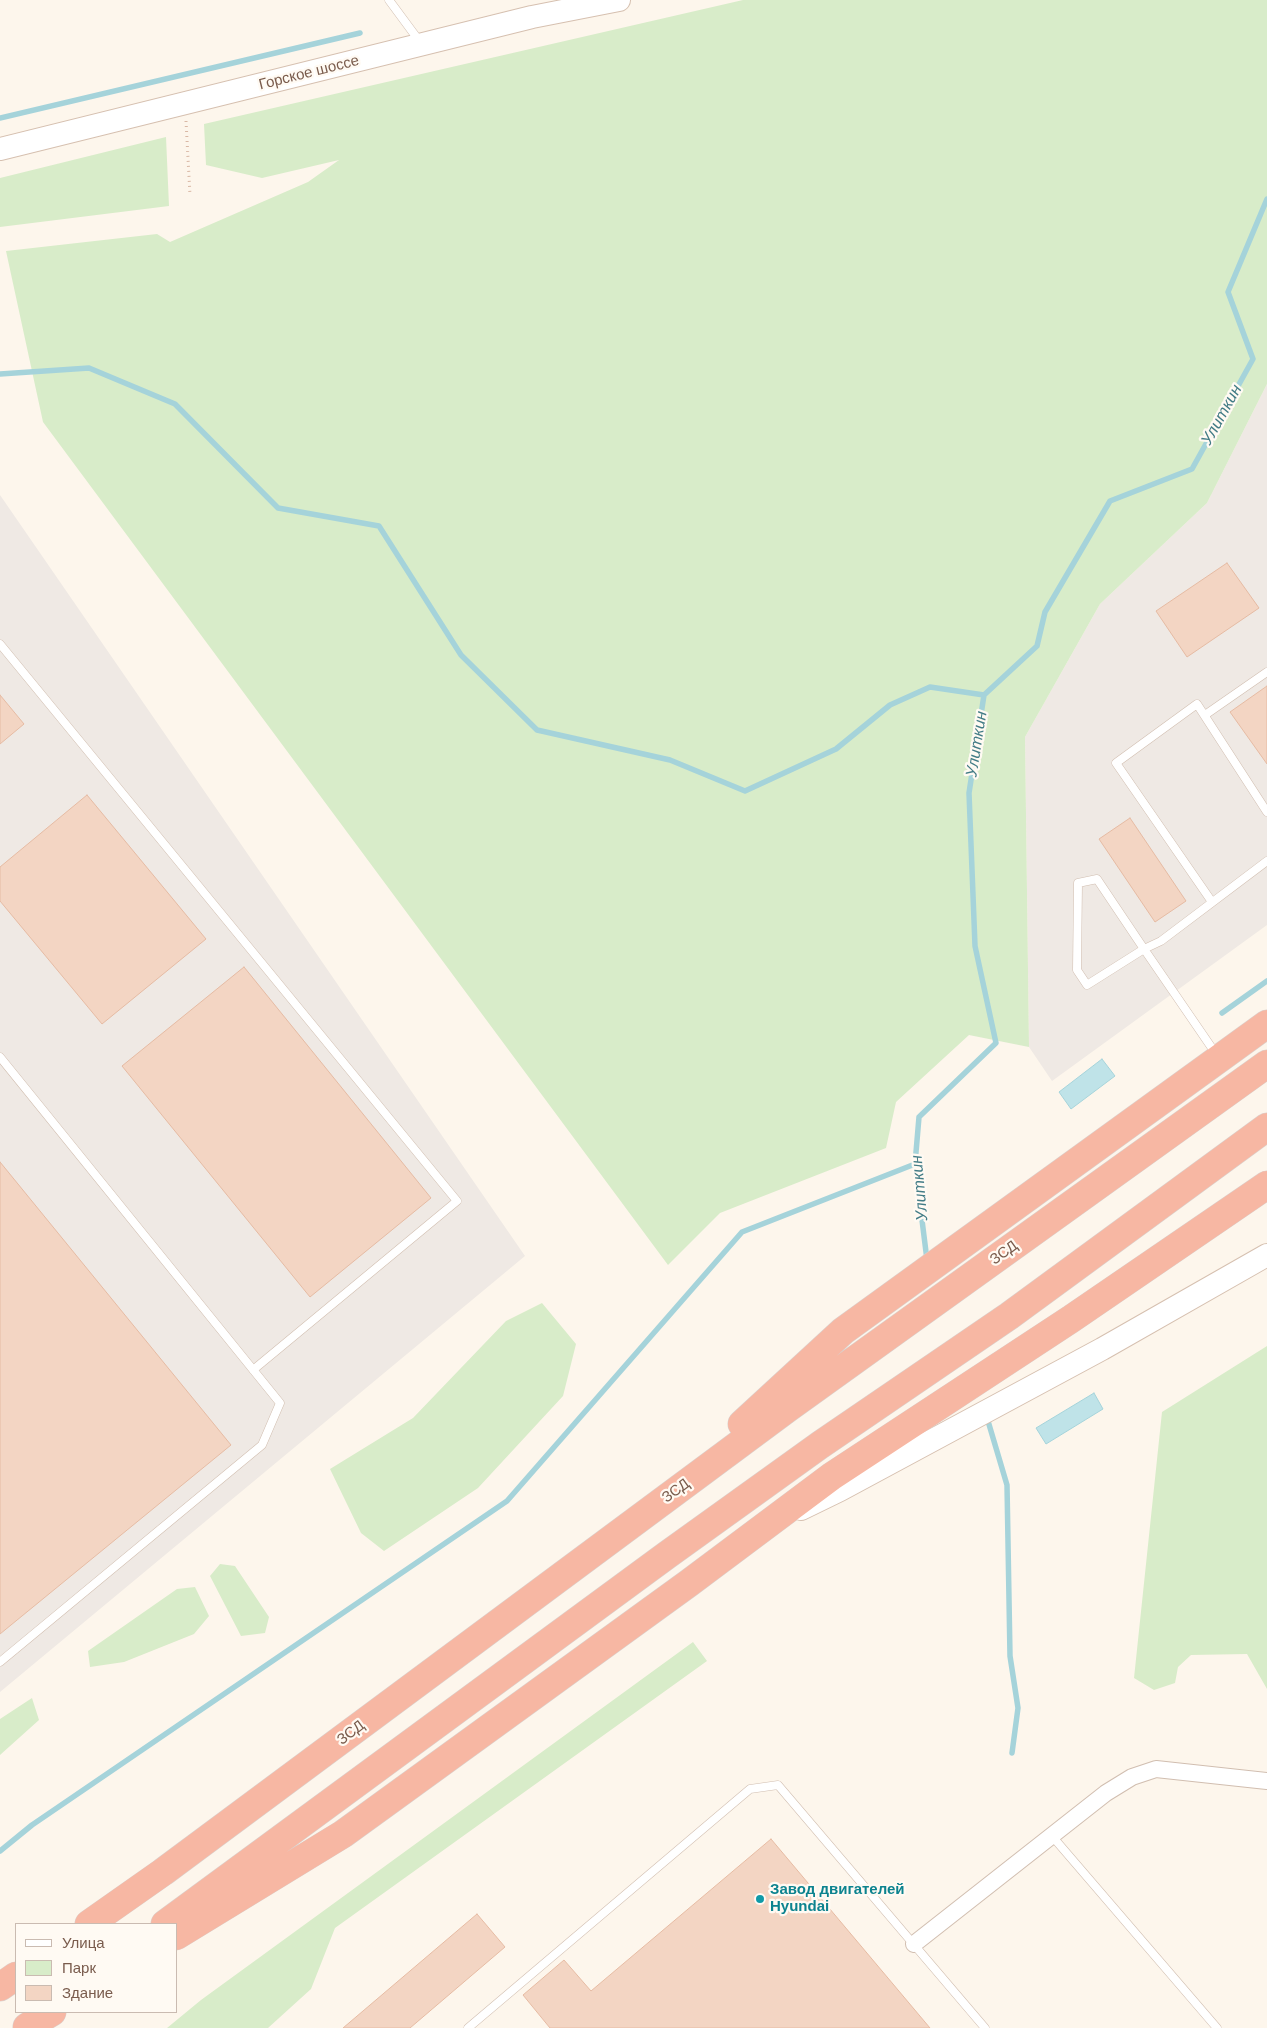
<!DOCTYPE html>
<meta charset="utf-8">
<style>
body{margin:0}
#map{position:relative;width:1267px;height:2028px;overflow:hidden;background:#fdf6ec;font-family:Arial,sans-serif}
canvas{display:block}
.legend{position:absolute;left:15px;top:1923px;width:162px;height:90px;box-sizing:border-box;background:#fffaf3;border:1px solid #cabbb1;margin:0;padding:6px 9px;list-style:none;font-size:15px;color:#7a5c4d}
.legend li{display:flex;align-items:center;gap:10px;height:25px}
.legend b{width:25px;border:1px solid #cabbb1}
</style>
<div id="map">
<canvas width="1267" height="2028"></canvas>
<ul class="legend">
<li><b style="height:6px;background:#fff"></b>Улица</li>
<li><b style="height:14px;background:#d8ecc9"></b>Парк</li>
<li><b style="height:14px;background:#f3d5c3"></b>Здание</li>
</ul>
</div>
<script>
const ctx = document.querySelector('canvas').getContext('2d');
ctx.lineJoin = 'round';
function fillPath(path, color) { ctx.fillStyle = color; ctx.fill(path, 'evenodd'); }
const poly = rows => new Path2D(rows.map(r => 'M' + r).join(''));
function trace(path, color, width, dash) { ctx.strokeStyle = color; ctx.lineWidth = width; ctx.lineCap = dash ? 'butt' : 'round'; ctx.setLineDash(dash || []); ctx.stroke(path); }
function write(font, color, halo, rows, align = 'center') {
  ctx.font = font + ' Arial,sans-serif'; ctx.lineWidth = 4.5; ctx.setLineDash([]); ctx.textBaseline = 'middle'; ctx.strokeStyle = halo; ctx.fillStyle = color; for (const [text, x, y, turn = 0] of rows) {
    ctx.save(); ctx.translate(x, y); ctx.rotate((+turn || 0) * Math.PI / 180); ctx.textAlign = isNaN(turn) ? turn : align; if (halo) ctx.strokeText(text, 0, 0); ctx.fillText(text, 0, 0); ctx.restore();
  }
}
const industrial = poly([
 [1267,384,1267,925,1052,1081,1029,1047,1025,737,1100,604,1207,503],
 [0,495,525,1256,0,1692]
]);
const green = poly([
 [743,0,1267,0,1267,384,1207,503,1100,604,1025,737,1029,1047,969,1035,896,1102,886,1148,720,1213,668,1265,43,422,6,251,157,234,170,242,308,182,339,160,262,178,206,165,204,124],
 [166,137,169,206,0,227,0,178],
 [542,1303,576,1344,563,1396,478,1488,384,1551,361,1533,330,1469,413,1418,506,1321],
 [1267,1346,1267,1689,1247,1654,1191,1655,1178,1667,1175,1683,1154,1690,1134,1678,1162,1412],
 [220,1564,235,1566,269,1617,265,1633,241,1636,210,1576],
 [195,1587,209,1616,194,1634,124,1662,90,1667,88,1651,177,1589],
 [693,1642,707,1661,335,1928,311,1989,268,2028,167,2028,201,2000],
 [32,1698,39,1720,0,1755,0,1719]
]);
const water = poly([
 [1102,1059,1115,1076,1071,1109,1059,1092,1102,1059],
 [1094,1393,1103,1409,1046,1444,1036,1428,1094,1393]
]);
const stream = poly([
 [0,118,360,33],
 [0,374,89,368,175,404,278,508,379,526,461,655,537,730,670,760,745,791,836,749,890,705,930,687,984,695],
 [1222,1013,1267,981],
 [927,1260,915,1164,919,1117,996,1043,975,946,969,793,984,695,1037,646,1045,612,1110,501,1192,469,1253,359,1228,292,1267,199],
 [988,1421,1007,1485,1010,1656,1018,1708,1012,1753],
 [0,1851,32,1825,507,1501,742,1232,915,1164]
]);
const building = poly([
 [1227,563,1259,608,1187,657,1156,611,1227,563],
 [1267,686,1267,764,1230,712,1267,686],
 [0,695,24,724,0,744,0,695],
 [87,795,206,939,102,1024,0,901,0,867,87,795],
 [1130,818,1186,901,1155,922,1099,839,1130,818],
 [244,967,431,1198,310,1297,122,1066,244,967],
 [0,1162,231,1445,0,1634,0,1162],
 [771,1839,930,2028,550,2028,523,1995,564,1960,591,1991,771,1839],
 [477,1914,505,1947,410,2028,343,2028,477,1914]
]);
const path = poly([
 [186,121,190,195]
]);
const service = poly([
 [389,0,420,42],
 [0,644,457,1201,253,1370],
 [1205,715,1267,672],
 [1212,902,1116,763,1197,704,1267,812],
 [1216,1054,1144,949,1097,879,1078,883,1077,970,1087,985,1144,949,1161,941,1267,861],
 [0,1057,280,1403,262,1445,0,1662],
 [1052,1836,1217,2028],
 [468,2028,750,1789,778,1785,985,2028]
]);
const minor = poly([
 [914,1944,1106,1793,1132,1777,1156,1769,1267,1781]
]);
const secondary = poly([
 [0,149,532,17,619,0],
 [801,1509,840,1490,1102,1349,1267,1255]
]);
const motorway = poly([
 [742,1424,843,1331,1267,1024],
 [89,1924,163,1872,788,1408,1267,1064],
 [165,1924,667,1555,820,1445,1009,1316,1267,1127],
 [176,1936,343,1834,689,1583,832,1476,1071,1319,1267,1185],
 [0,1987,16,1976],
 [27,2027,52,2012]
]);
const markers = [
 [760,1899,5,"#0f9aa8"]
];
const streetNames = [
 ["Горское шоссе",309,73,-14],
 ["ЗСД",1004,1253,-36],
 ["ЗСД",676,1491,-36],
 ["ЗСД",351,1733,-37]
];
const cultureNames = [
 ["Завод двигателей",770,1890],
 ["Hyundai",770,1907]
];
const waterNames = [
 ["Улиткин",1222,415,-61],
 ["Улиткин",977,744,-81],
 ["Улиткин",920,1188,-95]
];
fillPath(industrial, '#efe9e4');
fillPath(green, '#d8ecc9');
fillPath(water, '#bfe3e8');
trace(water, '#a5d3da', 1);
trace(stream, '#a5d3da', 5.5);
fillPath(building, '#f3d5c3');
trace(building, '#e6bba3', 1);
trace(service, '#d1beb0', 9);
trace(minor, '#d1beb0', 18);
trace(secondary, '#d6c0b0', 24);
trace(motorway, '#dad1cd', 29);
trace(path, '#d9b8a5', 3, [1, 4]);
trace(service, '#fff', 8);
trace(minor, '#fff', 16);
trace(secondary, '#fff', 22);
trace(motorway, '#f7b7a3', 28);
for (const [x, y, r, color] of markers) { const dot = new Path2D(); dot.arc(x, y, r, 0, 2 * Math.PI); ctx.fillStyle = color; ctx.fill(dot); trace(dot, '#fffaf3', 2); }
write('15px', '#7a5c4d', '#fffaf3', streetNames);
write('bold 15px', '#0d838f', '#fffaf3', cultureNames, 'left');
write('italic 16px', '#437c86', '#fffaf3', waterNames);
</script>
